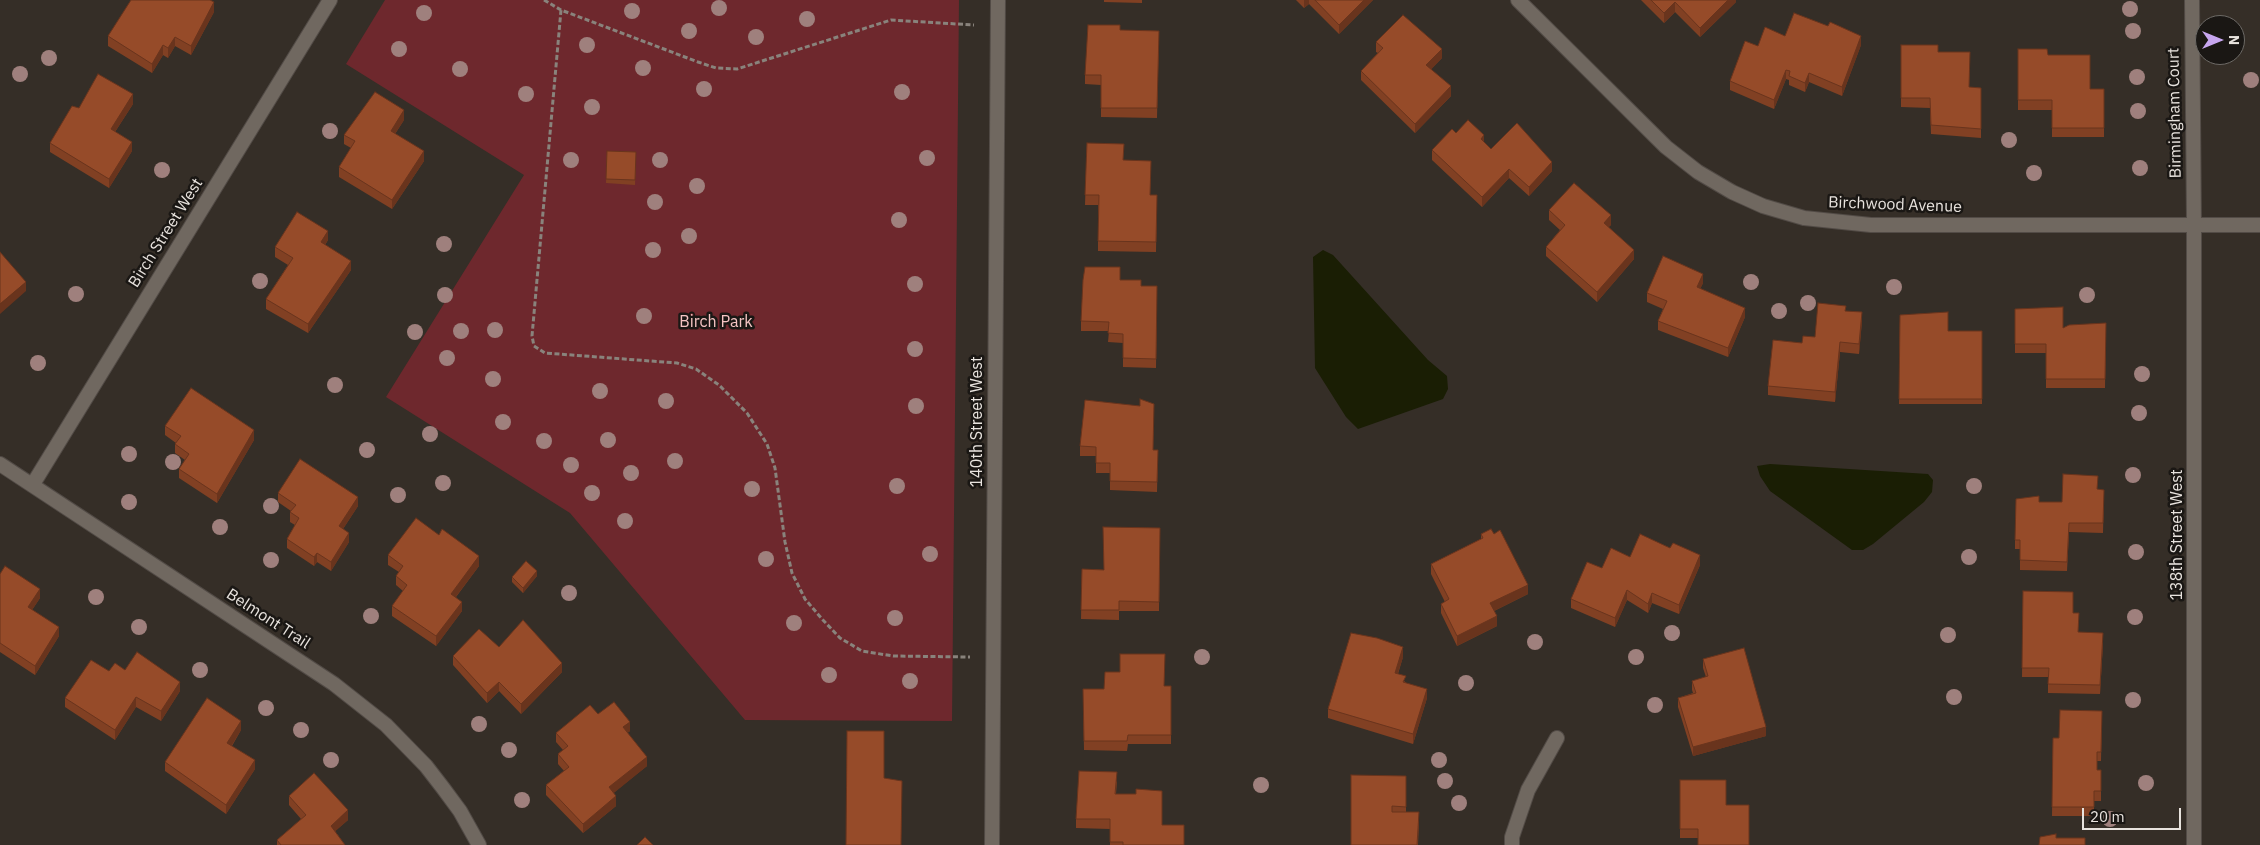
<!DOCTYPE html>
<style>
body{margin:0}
#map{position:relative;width:2260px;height:845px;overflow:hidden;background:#352e27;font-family:"IBM Plex Sans",sans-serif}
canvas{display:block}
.north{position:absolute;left:2195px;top:15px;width:50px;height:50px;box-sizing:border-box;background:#1a1714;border:1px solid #6c6965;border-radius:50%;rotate:90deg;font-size:14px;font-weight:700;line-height:20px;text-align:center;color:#e8e3de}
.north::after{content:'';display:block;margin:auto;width:18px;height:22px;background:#c7a6ef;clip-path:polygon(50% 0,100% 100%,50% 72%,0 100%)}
.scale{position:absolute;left:2082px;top:808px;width:99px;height:22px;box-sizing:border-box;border:2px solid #e8e3de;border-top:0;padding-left:6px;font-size:15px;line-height:18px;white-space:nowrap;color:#e8e3de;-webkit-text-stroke:4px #1a1714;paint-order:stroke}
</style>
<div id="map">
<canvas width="2260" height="845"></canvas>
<div class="north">N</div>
<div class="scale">20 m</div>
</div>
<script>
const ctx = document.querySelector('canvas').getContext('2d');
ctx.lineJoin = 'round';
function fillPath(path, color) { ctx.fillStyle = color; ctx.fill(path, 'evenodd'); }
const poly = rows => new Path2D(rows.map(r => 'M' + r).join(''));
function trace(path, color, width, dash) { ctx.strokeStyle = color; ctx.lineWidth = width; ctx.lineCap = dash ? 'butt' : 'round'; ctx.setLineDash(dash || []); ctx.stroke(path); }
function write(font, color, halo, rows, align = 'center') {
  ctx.font = font + ' "IBM Plex Sans",sans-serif'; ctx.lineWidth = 5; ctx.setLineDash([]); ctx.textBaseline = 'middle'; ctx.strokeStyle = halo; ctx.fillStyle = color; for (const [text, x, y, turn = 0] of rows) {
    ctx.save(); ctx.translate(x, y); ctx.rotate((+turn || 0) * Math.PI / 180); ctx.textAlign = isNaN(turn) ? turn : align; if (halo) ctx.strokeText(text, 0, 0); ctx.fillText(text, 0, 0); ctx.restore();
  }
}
const green = poly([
 [385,0,959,0,952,721,745,720,570,513,386,397,524,175,346,64]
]);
const water = poly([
 [1323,250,1333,255,1428,360,1447,376,1448,389,1443,399,1358,429,1346,417,1315,368,1313,257],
 [1770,464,1928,474,1933,480,1932,492,1924,502,1873,544,1863,550,1852,550,1770,491,1760,476,1757,466]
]);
const path = poly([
 [544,0,561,10,698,62,716,68,737,69,891,20,974,25],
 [561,10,532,336,534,346,545,353,677,363,696,369,719,385,747,413,767,444,775,468,785,542,792,573,805,599,822,619,840,638,862,651,893,656,970,657]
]);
const minor = poly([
 [1518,0,1666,147,1698,172,1732,192,1763,206,1804,218,1871,225,2260,225],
 [2192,0,2194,225,2194,845],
 [0,464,334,684,386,725,426,766,443,788,460,811,479,845],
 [33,484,330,0],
 [992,845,998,0],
 [1512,845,1512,837,1528,790,1557,738]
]);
const trees = [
 [719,8],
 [2130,9],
 [632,11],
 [424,13],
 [807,19],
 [689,31],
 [2133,31],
 [756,37],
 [587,45],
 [399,49],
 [49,58],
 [643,68],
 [460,69],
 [20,74],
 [2137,77],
 [2251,80],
 [704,89],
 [902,92],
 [526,94],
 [592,107],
 [2138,111],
 [330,131],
 [2009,140],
 [927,158],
 [571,160],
 [660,160],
 [2140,168],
 [162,170],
 [2034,173],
 [697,186],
 [655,202],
 [899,220],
 [689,236],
 [444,244],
 [653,250],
 [260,281],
 [1751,282],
 [915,284],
 [1894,287],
 [76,294],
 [445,295],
 [2087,295],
 [1808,303],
 [1779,311],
 [644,316],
 [495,330],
 [461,331],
 [415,332],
 [915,349],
 [447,358],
 [38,363],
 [2142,374],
 [493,379],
 [335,385],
 [600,391],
 [666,401],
 [916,406],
 [2139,413],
 [503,422],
 [430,434],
 [608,440],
 [544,441],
 [367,450],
 [129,454],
 [675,461],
 [173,462],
 [571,465],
 [631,473],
 [2133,475],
 [443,483],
 [897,486],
 [1974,486],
 [752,489],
 [592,493],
 [398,495],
 [129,502],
 [271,506],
 [625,521],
 [220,527],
 [2136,552],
 [930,554],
 [1969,557],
 [766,559],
 [271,560],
 [569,593],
 [96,597],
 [371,616],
 [2135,617],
 [895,618],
 [794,623],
 [139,627],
 [1672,633],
 [1948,635],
 [1535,642],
 [1202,657],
 [1636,657],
 [200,670],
 [829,675],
 [910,681],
 [1466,683],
 [1954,697],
 [2133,700],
 [1655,705],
 [266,708],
 [479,724],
 [301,730],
 [509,750],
 [331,760],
 [1439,760],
 [1445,781],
 [2146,783],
 [1261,785],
 [522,800],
 [1459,803],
 [2110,819]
];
const wall = poly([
 [1104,0,1142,0,1142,3,1104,2],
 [1296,0,1373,0,1339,34,1309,4,1304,8],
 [1641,0,1736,0,1736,2,1700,37,1675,12,1664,23],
 [214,12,191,55,175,46,168,58,163,55,152,73,108,46,108,36],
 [1120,30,1159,31,1157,118,1101,117,1101,85,1085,84,1085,75],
 [1785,36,1861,45,1842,96,1809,82,1805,92,1789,85,1789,80,1786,79,1774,109,1730,90,1730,81,1758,46],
 [1376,42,1442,58,1431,69,1451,96,1415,133,1361,80,1361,71,1378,53,1376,52],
 [1901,45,1938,52,1969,87,1981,88,1981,138,1931,134,1930,108,1901,107],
 [2018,49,2048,55,2090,89,2104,89,2104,137,2052,137,2052,110,2018,110],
 [133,104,115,132,132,151,109,188,50,152,50,143,79,108],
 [404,120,395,134,424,161,392,209,339,177,339,167,351,148,344,144,344,135],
 [1456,133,1484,143,1491,149,1552,171,1529,196,1509,178,1482,207,1432,160,1432,150],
 [1087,143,1124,160,1150,195,1157,195,1156,252,1098,251,1098,205,1085,205],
 [607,151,636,152,635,185,606,183],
 [1549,210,1611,225,1608,227,1634,259,1597,302,1546,256,1546,247,1560,230,1549,220],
 [328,240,325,245,351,270,308,333,266,309,266,299,288,265,275,257,275,247],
 [1120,280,1141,286,1157,286,1156,368,1123,367,1123,343,1108,342,1109,331,1081,331,1081,321],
 [1703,283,1700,289,1745,317,1728,357,1658,330,1658,321,1663,309,1647,302,1647,293],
 [2015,309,2063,328,2106,323,2105,388,2046,388,2046,353,2015,353],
 [1846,311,1862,321,1859,354,1840,352,1835,402,1768,395,1768,386,1802,343,1815,337],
 [1900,315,1948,331,1982,331,1982,404,1899,404],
 [1085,400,1154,450,1158,450,1157,492,1110,490,1110,473,1096,473,1096,456,1080,456,1080,446],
 [165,426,254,440,217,503,179,478,179,469,185,460,175,453,175,444,176,443,165,435],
 [2098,490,2104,490,2103,533,2069,532,2067,571,2020,570,2020,549,2015,549,2015,540,2039,502,2062,502],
 [278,493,358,506,343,529,349,542,331,571,317,562,314,566,287,548,287,539,295,525,290,522,290,512,291,511,278,502],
 [1160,528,1159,611,1119,611,1119,620,1081,619,1082,569,1104,570],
 [1481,534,1528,594,1494,611,1497,626,1457,646,1441,613,1441,604,1445,602,1431,574,1431,564,1481,539],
 [388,555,479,566,456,597,462,611,436,646,392,616,392,606,403,591,396,585,396,576,399,572,388,565],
 [1630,557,1700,565,1679,614,1652,603,1648,613,1627,600,1615,627,1571,608,1571,599,1602,568],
 [0,574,40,598,32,610,59,636,35,675,0,652],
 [537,576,523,593,512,582,512,577],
 [2023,591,2073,613,2078,632,2103,643,2100,694,2048,693,2048,677,2022,677],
 [499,647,562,672,521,714,499,691,487,703,453,665,453,656],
 [1403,657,1398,674,1406,683,1427,698,1413,744,1328,718,1328,709],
 [1703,659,1766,736,1693,756,1678,707,1678,698,1693,693,1692,690,1692,681,1706,677,1703,668],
 [125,670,180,691,161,721,136,707,115,740,65,707,65,698,109,671],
 [1120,672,1164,686,1171,686,1171,744,1128,744,1127,751,1084,750,1083,689,1104,689],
 [2102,711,2101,761,2097,761,2097,770,2101,770,2101,801,2094,801,2094,816,2052,816,2053,738,2059,738],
 [598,714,630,731,627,733,647,766,613,793,616,806,583,833,546,795,546,785,564,771,558,764,558,754,563,750,556,742,556,733],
 [241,730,232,746,255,769,226,814,165,771,165,762],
 [1406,776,1406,812,1419,821,1418,845,1351,845],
 [1680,780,1726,805,1698,838,1680,838],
 [1117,781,1116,794,1162,825,1184,845,1110,845,1110,829,1076,828,1076,819],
 [289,796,348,820,335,831,345,845,277,845,277,840,301,819,289,805]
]);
const shadedWall = poly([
 [1304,0,1309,0,1309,4,1304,8],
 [1364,0,1373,0,1339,34,1339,25],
 [1728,0,1736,0,1736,2,1700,37,1700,28],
 [214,2,214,12,191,55,191,46],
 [1675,2,1675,12,1664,23,1664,13],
 [1861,36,1861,45,1842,96,1842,87],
 [175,37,175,46,168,58,168,48],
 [163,45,163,55,152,73,152,64],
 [1442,49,1442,58,1426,75,1426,65],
 [1786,70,1786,79,1774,109,1774,100],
 [1809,73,1809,82,1805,92,1805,83],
 [1451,86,1451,96,1415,133,1415,124],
 [133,94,133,104,111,138,111,129],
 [404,110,404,120,391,140,391,131],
 [1484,135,1484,144,1481,139],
 [132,142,132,151,109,188,109,179],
 [424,151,424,161,392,209,392,200],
 [1552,162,1552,171,1529,196,1529,187],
 [1509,169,1509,178,1482,207,1482,197],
 [1611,215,1611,225,1604,232,1604,223],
 [328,231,328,240,321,251,321,242],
 [1634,250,1634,259,1597,302,1597,292],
 [351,261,351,270,308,333,308,324],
 [1703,274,1703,283,1697,296,1697,287],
 [26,282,26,291,0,314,0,304],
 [1745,308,1745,317,1728,357,1728,348],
 [1862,312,1862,321,1859,354,1859,344],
 [1840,342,1840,352,1835,402,1835,392],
 [254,430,254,440,217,503,217,494],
 [358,497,358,506,339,535,339,526],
 [349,533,349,542,331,571,331,562],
 [317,553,317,562,314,566,314,557],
 [1700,555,1700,565,1679,614,1679,605],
 [479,556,479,566,451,603,451,594],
 [537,571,537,576,523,593,523,588],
 [1528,585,1528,594,1490,613,1490,603],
 [40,589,40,598,28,616,28,607],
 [1627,590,1627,600,1615,627,1615,618],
 [1652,593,1652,603,1648,613,1648,604],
 [462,602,462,611,436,646,436,636],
 [1497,616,1497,626,1457,646,1457,636],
 [59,627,59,636,35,675,35,666],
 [2103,633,2103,643,2100,694,2100,685],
 [1403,647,1403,657,1395,682,1395,673],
 [562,663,562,672,521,714,521,704],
 [180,682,180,691,161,721,161,711],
 [499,682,499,691,487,703,487,693],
 [1427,689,1427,698,1413,744,1413,734],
 [136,697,136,707,115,740,115,730],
 [241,721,241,730,227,753,227,743],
 [630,722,630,731,623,737,623,727],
 [1766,727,1766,736,1693,756,1693,747],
 [647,757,647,766,609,797,609,787],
 [255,760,255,769,226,814,226,805],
 [616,796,616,806,583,833,583,824],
 [348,810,348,820,331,835,331,826]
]);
const building = poly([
 [131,0,210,0,214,2,191,46,175,37,168,48,163,45,152,64,108,36,131,0],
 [1315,0,1364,0,1339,25,1315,0],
 [1651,0,1728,0,1700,28,1675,2,1664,13,1651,0],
 [1794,13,1828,26,1830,22,1861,36,1842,87,1809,73,1805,83,1789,76,1790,71,1786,70,1774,100,1730,81,1745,41,1758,46,1765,27,1785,36,1794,13],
 [1403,15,1442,49,1426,65,1451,86,1415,124,1361,71,1383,48,1376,42,1403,15],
 [1088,25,1120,25,1120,30,1159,31,1157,108,1101,108,1101,75,1085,75,1088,25],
 [1901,45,1938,45,1938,52,1970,52,1969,87,1981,88,1981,129,1931,125,1930,98,1901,98,1901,45],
 [2018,49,2047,49,2048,55,2090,55,2090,89,2104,89,2104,128,2052,128,2052,100,2018,100,2018,49],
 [98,74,133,94,111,129,132,142,109,179,50,143,72,106,79,108,98,74],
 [375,92,404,110,391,131,424,151,392,200,339,167,355,141,344,135,375,92],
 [1468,120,1484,135,1481,139,1491,149,1517,123,1552,162,1529,187,1509,169,1482,197,1432,150,1452,129,1456,133,1468,120],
 [1087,143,1124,144,1123,160,1151,161,1150,195,1157,195,1156,242,1098,241,1099,195,1085,195,1087,143],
 [607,151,636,152,635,180,606,179,607,151],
 [1574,183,1611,215,1604,223,1634,250,1597,292,1546,247,1565,225,1549,210,1574,183],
 [297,212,328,231,321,242,351,261,308,324,266,299,293,258,275,247,297,212],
 [0,252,26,282,0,304,0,252],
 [1663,256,1703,274,1697,287,1745,308,1728,348,1658,321,1667,301,1647,293,1663,256],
 [1085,267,1120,267,1120,280,1141,280,1141,286,1157,286,1156,359,1123,358,1123,334,1108,333,1109,322,1081,321,1083,280,1085,267],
 [1818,303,1846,306,1845,311,1862,312,1859,344,1840,342,1835,392,1768,386,1773,340,1802,343,1803,336,1815,337,1818,303],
 [2063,307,2063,328,2069,325,2106,323,2105,379,2046,379,2046,344,2015,344,2015,309,2063,307],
 [1948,312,1948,331,1982,331,1982,399,1899,399,1900,315,1948,312],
 [191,388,254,430,217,494,179,469,189,454,175,444,181,436,165,426,191,388],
 [1140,399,1154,404,1153,450,1158,450,1157,482,1110,481,1110,463,1096,463,1096,447,1080,446,1085,400,1140,406,1140,399],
 [300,459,358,497,339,526,349,533,331,562,317,553,314,557,287,539,299,518,290,512,296,505,278,493,300,459],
 [2063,474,2098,476,2097,489,2104,490,2103,523,2069,523,2067,562,2020,560,2020,540,2015,540,2016,499,2039,496,2039,502,2062,502,2063,474],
 [416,518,439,535,442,529,479,556,451,594,462,602,436,636,392,606,407,585,396,576,403,566,388,555,416,518],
 [1103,527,1160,528,1159,602,1119,601,1119,610,1081,610,1082,569,1104,570,1103,527],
 [1491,529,1494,534,1500,530,1528,585,1490,603,1497,616,1457,636,1441,604,1449,599,1431,564,1483,538,1481,534,1491,529],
 [1640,534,1670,548,1673,543,1700,555,1679,605,1652,593,1648,604,1627,590,1615,618,1571,599,1587,562,1602,568,1611,548,1630,557,1640,534],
 [526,561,537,571,523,588,512,577,526,561],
 [5,566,40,589,28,607,59,627,35,666,0,643,0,574,5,566],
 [2023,591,2073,592,2073,613,2079,613,2078,632,2103,633,2100,685,2048,684,2049,668,2022,668,2023,591],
 [523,620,562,663,521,704,499,682,487,693,453,656,479,629,499,647,523,620],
 [1351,633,1377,638,1403,647,1395,673,1406,676,1403,682,1427,689,1413,734,1328,709,1351,633],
 [1744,648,1766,727,1693,747,1678,698,1696,693,1692,681,1708,676,1703,659,1744,648],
 [137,652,180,682,161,711,136,697,115,730,65,698,91,660,109,671,115,663,125,670,137,652],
 [1120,654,1165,654,1164,686,1171,686,1171,735,1128,735,1127,741,1084,741,1083,689,1104,689,1105,672,1120,672,1120,654],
 [207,698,241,721,227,743,255,760,226,805,165,762,207,698],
 [614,702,630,722,623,727,647,757,609,787,616,796,583,824,546,785,569,767,558,754,568,746,556,733,590,705,598,714,614,702],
 [2060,710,2102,711,2101,752,2097,752,2097,770,2101,770,2101,791,2094,791,2094,807,2052,807,2053,738,2059,738,2060,710],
 [847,731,884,731,884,778,902,781,901,845,846,845,847,731],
 [1079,771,1117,772,1115,794,1136,794,1136,789,1162,791,1162,825,1184,825,1184,845,1123,845,1123,842,1110,842,1110,819,1076,819,1079,771],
 [314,773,348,810,331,826,345,845,281,845,277,840,306,815,289,796,314,773],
 [1351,775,1406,776,1406,807,1392,806,1392,812,1419,812,1417,845,1351,845,1351,775],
 [1680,780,1726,780,1726,805,1749,805,1749,845,1698,845,1698,829,1680,829,1680,780],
 [2056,834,2056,838,2085,838,2085,845,2039,845,2040,837,2056,834],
 [645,837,653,845,637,845,645,837]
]);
const streetNames = [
 ["Birmingham Court",2175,113,-91],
 ["Birchwood Avenue",1895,205,2],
 ["Birch Street West",166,233,-58],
 ["140th Street West",977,422,-90],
 ["138th Street West",2177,535,-90],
 ["Belmont Trail",268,619,33]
];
const parkNames = [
 ["Birch Park",716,322]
];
fillPath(green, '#6e282d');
fillPath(water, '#1a1e04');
trace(minor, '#524b46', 16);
trace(path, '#89837c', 3, [5, 2.5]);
trace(minor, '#706860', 14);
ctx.fillStyle = '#9f807d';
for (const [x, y] of trees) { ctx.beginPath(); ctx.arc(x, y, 8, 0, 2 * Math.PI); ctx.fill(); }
fillPath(wall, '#814023');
fillPath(shadedWall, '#69341d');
fillPath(building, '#964b29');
trace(building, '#69341d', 1);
write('16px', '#e8e3de', '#1a1714', streetNames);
write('16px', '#f5c4c3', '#1a1714', parkNames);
</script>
